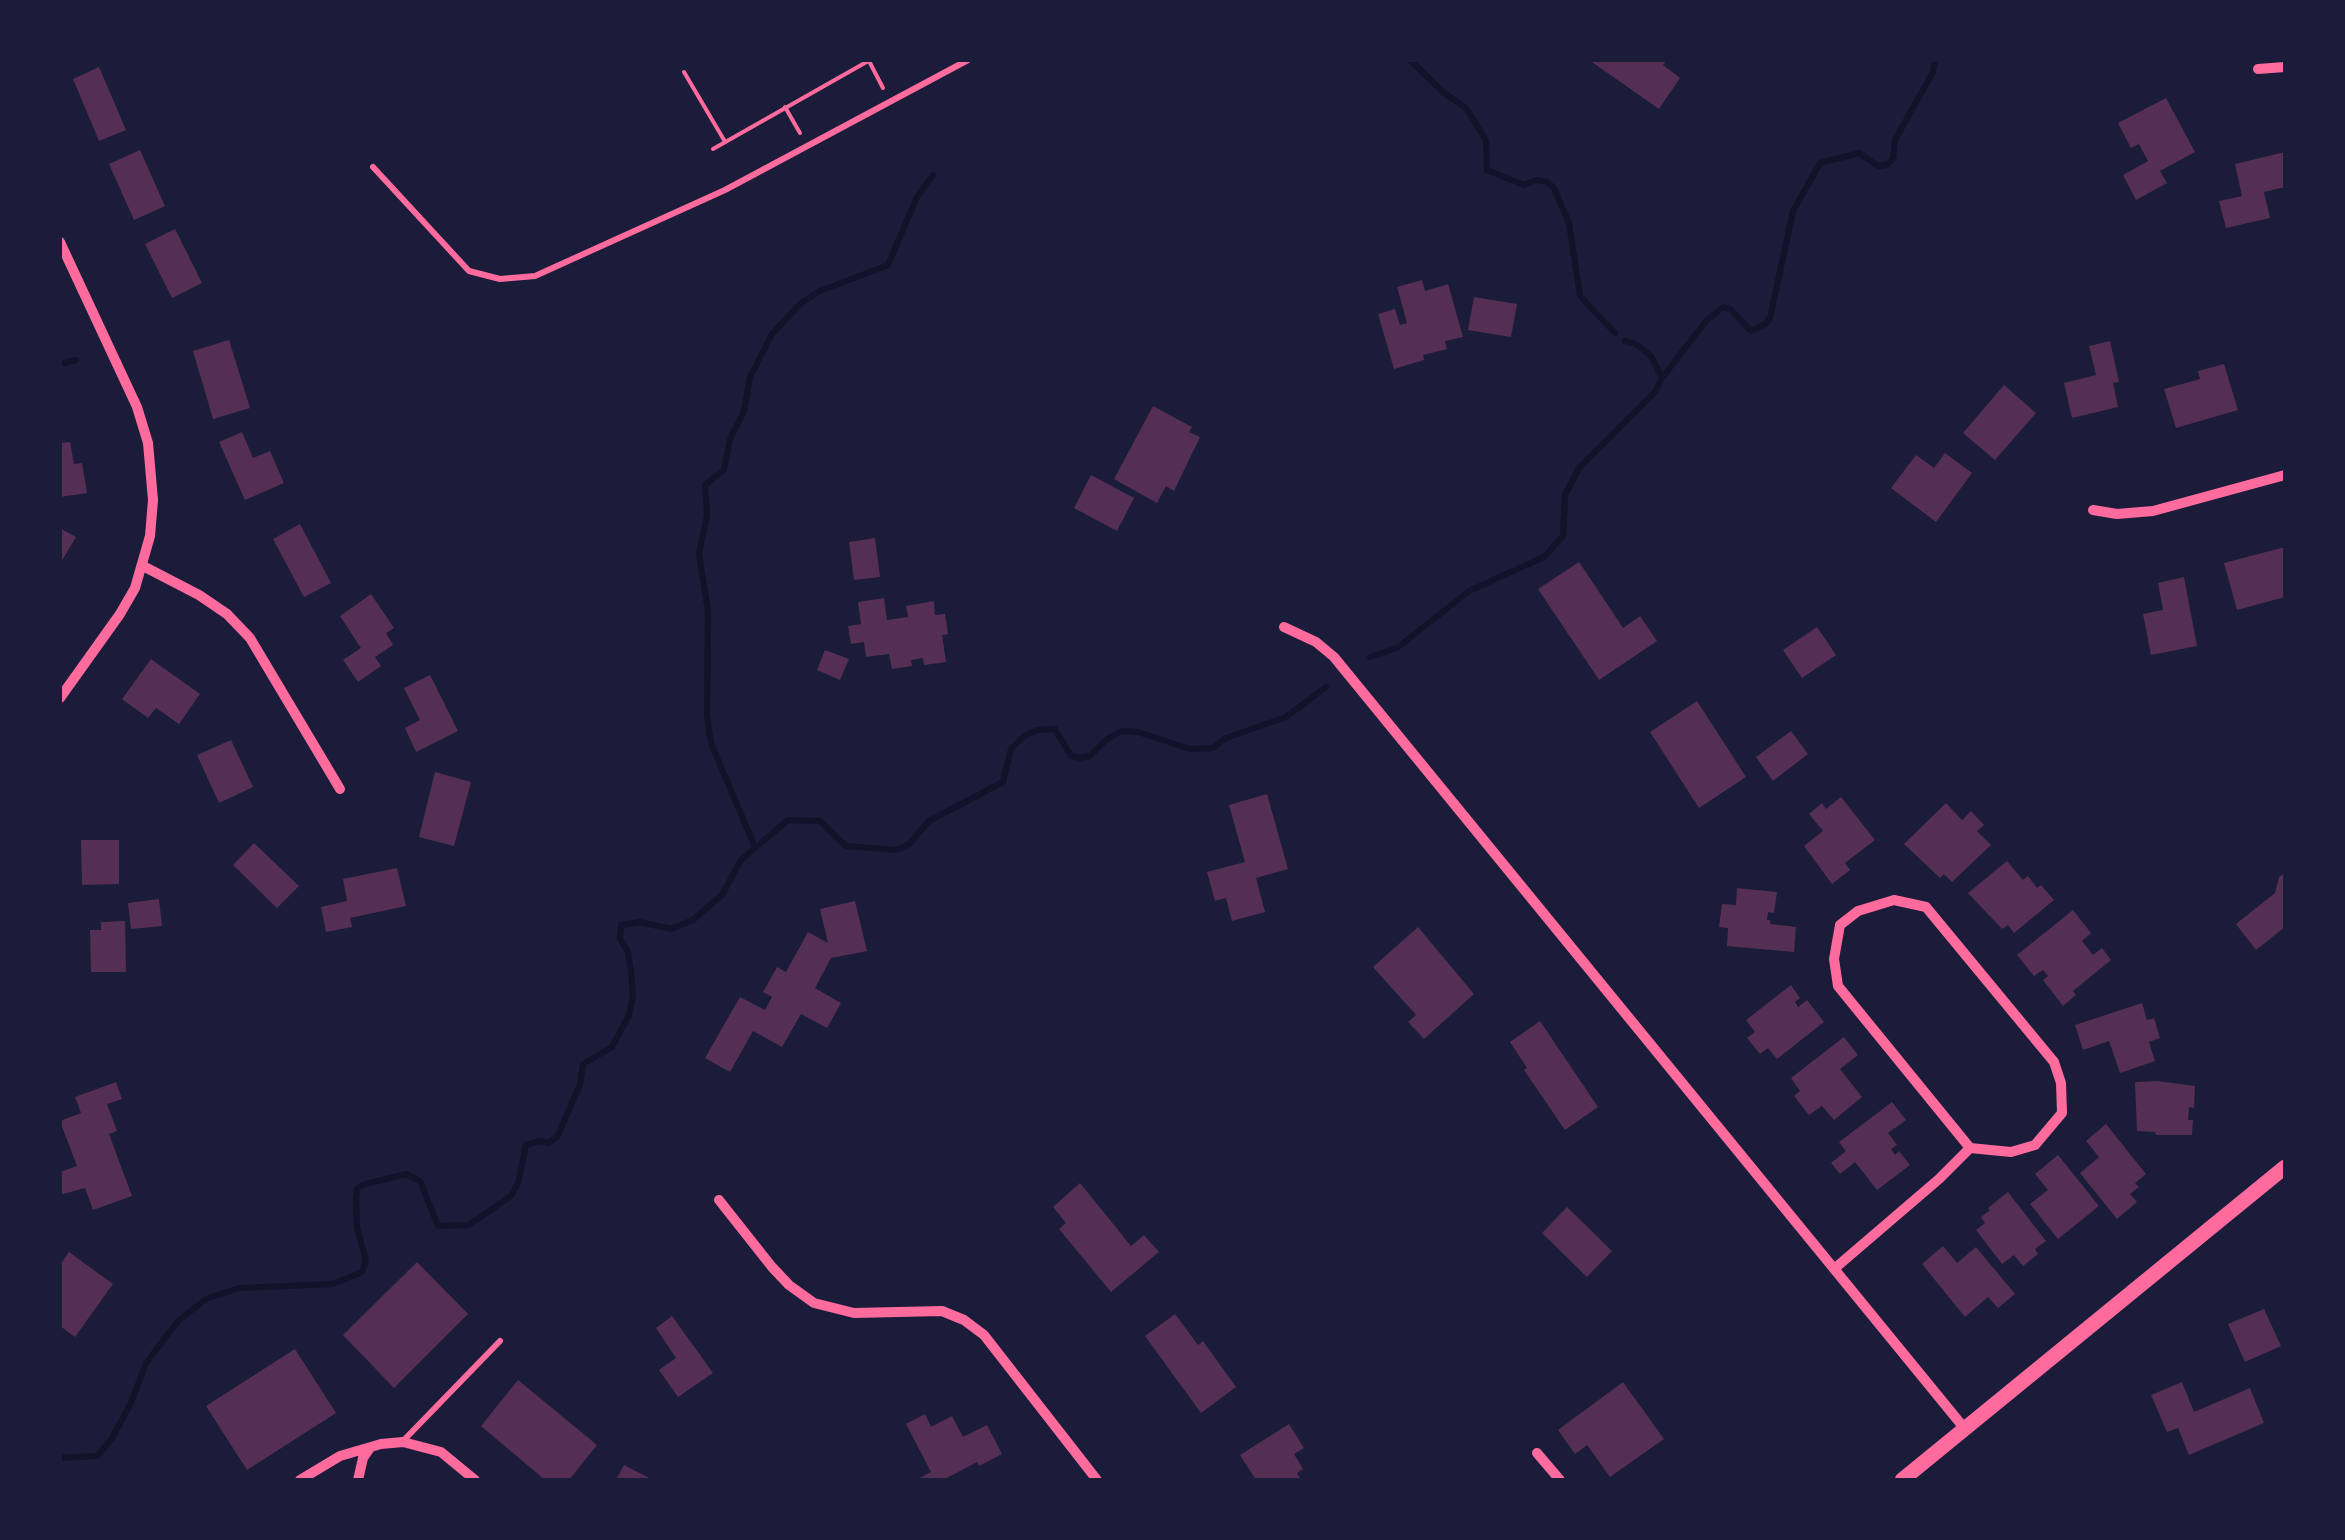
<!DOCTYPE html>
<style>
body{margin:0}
#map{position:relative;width:2345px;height:1540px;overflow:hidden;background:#1b1b3a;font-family:Cabin,sans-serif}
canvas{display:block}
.frame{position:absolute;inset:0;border:62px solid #1b1b3a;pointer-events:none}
</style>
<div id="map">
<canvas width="2345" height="1540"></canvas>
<div class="frame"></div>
</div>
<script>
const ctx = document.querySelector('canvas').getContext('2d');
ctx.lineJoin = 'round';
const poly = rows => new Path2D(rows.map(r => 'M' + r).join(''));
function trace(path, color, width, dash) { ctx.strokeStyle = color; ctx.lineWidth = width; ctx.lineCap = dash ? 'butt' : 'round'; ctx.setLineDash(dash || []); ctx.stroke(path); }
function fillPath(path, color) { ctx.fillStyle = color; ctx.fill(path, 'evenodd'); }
const stream = poly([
 [1410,60,1443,92,1466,108,1486,140,1487,170,1524,185,1536,180,1547,182,1554,188,1569,223,1580,296,1615,333],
 [1625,341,1636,344,1651,356,1662,378],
 [60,364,76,360],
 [1370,657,1397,648,1469,591,1544,557,1563,536,1565,495,1579,468,1655,392,1662,378,1706,321,1723,307,1730,309,1751,331,1765,324,1770,318,1793,211,1820,163,1859,153,1878,166,1887,165,1893,159,1895,140,1933,72,1935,60],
 [755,847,711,743,707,716,708,611,699,554,707,515,705,485,724,470,730,439,744,411,750,377,772,334,801,303,820,291,888,265,917,197,933,175],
 [60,1458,97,1456,111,1440,131,1403,146,1363,178,1321,206,1299,239,1288,333,1284,362,1272,366,1261,357,1227,356,1199,357,1189,362,1185,406,1174,420,1181,438,1226,469,1225,511,1196,518,1183,526,1145,540,1141,548,1143,557,1137,580,1085,583,1064,612,1047,629,1015,633,995,631,971,628,952,620,938,621,925,640,922,671,929,693,920,722,895,741,860,788,820,820,821,846,846,896,850,909,844,929,821,1003,782,1011,749,1024,736,1037,730,1055,729,1071,756,1080,758,1090,756,1106,740,1122,731,1138,732,1190,749,1213,748,1226,738,1286,717,1326,687]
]);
const building = poly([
 [1589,60,1667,60,1663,65,1680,78,1659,109],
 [99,67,126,130,99,141,73,79],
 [2166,98,2195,152,2160,171,2167,183,2136,200,2123,175,2148,161,2139,144,2131,148,2118,123],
 [140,150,165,206,134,220,109,164],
 [2285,152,2285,187,2264,192,2270,218,2226,228,2219,201,2242,196,2235,164],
 [175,229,202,283,172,298,145,244],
 [1422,280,1425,291,1448,284,1463,337,1445,341,1447,349,1423,355,1424,360,1394,369,1378,314,1395,309,1400,325,1407,323,1397,287],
 [1474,297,1517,304,1511,337,1468,330],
 [229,340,250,408,213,419,193,351],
 [2110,341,2119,382,2113,383,2118,407,2072,418,2064,383,2096,375,2089,346],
 [2224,364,2238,410,2176,428,2164,389,2200,379,2198,371],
 [2004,385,2036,413,1995,460,1963,433],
 [1153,406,1192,427,1189,432,1200,437,1174,491,1166,486,1157,503,1114,479],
 [242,432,253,458,270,451,284,483,245,500,219,442],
 [70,442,74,464,82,463,87,493,60,497,60,443],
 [1945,453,1972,473,1936,522,1891,488,1916,455,1934,468],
 [1091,475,1134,498,1117,531,1074,508],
 [300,524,331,583,304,597,273,539],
 [60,528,76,537,60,564],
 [875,538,880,577,854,580,849,542],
 [2285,547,2285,597,2237,610,2224,563],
 [1579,562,1623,628,1640,616,1657,641,1599,680,1538,589],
 [2184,577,2197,646,2151,655,2143,614,2163,610,2158,583],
 [371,594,394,628,386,633,393,645,375,657,381,666,358,682,343,660,361,648,340,616],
 [884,598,887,620,908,617,906,606,934,601,935,615,945,614,948,634,942,635,946,662,924,665,923,658,911,660,912,666,892,669,889,654,866,657,864,642,851,644,848,626,861,624,858,602],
 [1817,627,1836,655,1802,678,1783,650],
 [825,650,849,659,840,680,817,670],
 [151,659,200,694,179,724,156,708,148,718,122,699],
 [430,675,458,731,416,752,405,728,420,720,404,688],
 [1697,701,1746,777,1699,808,1650,732],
 [1791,731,1808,754,1773,781,1756,757],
 [231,740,253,787,219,803,197,755],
 [435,772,471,782,454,846,419,837],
 [1267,794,1288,869,1256,878,1265,912,1232,921,1226,898,1215,901,1207,872,1245,862,1229,805],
 [1841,797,1875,840,1845,863,1850,870,1832,884,1804,846,1823,831,1809,814,1822,803,1826,809],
 [1946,803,1962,820,1971,811,1984,825,1977,831,1991,845,1952,882,1944,874,1940,878,1904,844],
 [81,840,119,840,119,884,82,885],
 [254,843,299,886,277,908,233,865],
 [2007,861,2023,880,2028,876,2037,888,2041,885,2054,900,2014,933,2008,925,2002,929,1968,893],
 [397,868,406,906,350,918,352,927,326,932,321,907,347,901,343,879],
 [2285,873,2285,927,2256,950,2236,924,2275,893,2279,877],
 [1737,888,1777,892,1774,913,1768,912,1767,920,1770,920,1770,924,1796,927,1794,952,1727,946,1728,928,1719,927,1722,904,1736,905],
 [159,899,162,926,131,929,128,903],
 [855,901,867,951,831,958,815,988,841,1003,827,1028,801,1014,782,1047,753,1031,730,1072,705,1058,740,997,765,1010,772,997,763,992,777,967,786,972,808,932,828,943,820,909],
 [2073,910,2091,933,2082,941,2093,955,2102,948,2111,960,2073,991,2076,995,2063,1006,2043,980,2048,976,2043,970,2034,976,2017,955],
 [125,921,126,972,91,972,90,930,101,930,101,922],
 [1418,927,1474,994,1424,1039,1408,1022,1416,1015,1373,967],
 [1791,985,1800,998,1795,1002,1798,1007,1807,1000,1824,1022,1777,1059,1768,1048,1760,1054,1747,1038,1755,1032,1746,1020],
 [2142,1003,2147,1020,2154,1018,2160,1038,2149,1042,2155,1061,2120,1073,2109,1041,2083,1050,2075,1025],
 [1540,1021,1598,1107,1565,1130,1524,1070,1527,1068,1510,1042],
 [1844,1037,1858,1055,1840,1069,1862,1097,1834,1120,1822,1106,1809,1115,1794,1096,1800,1091,1791,1078],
 [2158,1081,2195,1086,2194,1108,2189,1107,2188,1120,2193,1120,2192,1135,2156,1135,2155,1132,2137,1131,2135,1082],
 [116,1082,122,1099,107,1104,117,1131,109,1134,132,1196,93,1210,85,1188,60,1195,60,1172,77,1166,60,1121,81,1113,75,1097],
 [1892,1102,1906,1120,1888,1133,1897,1145,1891,1149,1895,1155,1899,1151,1910,1165,1877,1190,1855,1162,1840,1174,1831,1163,1846,1151,1839,1142],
 [2106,1124,2146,1174,2135,1183,2139,1187,2130,1194,2137,1202,2117,1219,2080,1173,2099,1157,2086,1141],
 [2058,1155,2099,1206,2058,1239,2030,1204,2048,1190,2035,1174],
 [1080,1183,1131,1246,1144,1235,1159,1252,1111,1292,1059,1229,1066,1223,1053,1207],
 [2008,1192,2046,1241,2035,1249,2038,1254,2023,1266,2014,1255,2002,1264,1976,1230,1985,1223,1981,1217,1990,1210,1988,1208],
 [1567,1207,1612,1251,1587,1277,1542,1233],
 [1943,1246,1957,1263,1976,1247,2015,1294,1998,1308,1988,1297,1965,1317,1922,1264],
 [69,1252,113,1284,75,1337,60,1326,60,1265],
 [417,1262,468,1314,394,1388,343,1335],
 [2264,1309,2281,1346,2245,1362,2228,1324],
 [1175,1314,1198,1345,1203,1341,1236,1387,1201,1413,1145,1336],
 [672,1316,713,1373,678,1397,659,1370,676,1358,656,1328],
 [295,1349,336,1413,247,1470,206,1406],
 [518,1380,597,1445,569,1480,545,1480,481,1426],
 [1623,1382,1664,1439,1610,1477,1587,1445,1575,1454,1558,1430],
 [2182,1382,2194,1412,2250,1388,2264,1423,2189,1455,2178,1428,2167,1432,2151,1395],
 [925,1414,931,1427,952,1416,963,1437,987,1425,1002,1454,979,1466,977,1462,943,1480,916,1480,931,1472,906,1424],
 [1289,1424,1304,1448,1294,1454,1303,1469,1297,1473,1301,1480,1256,1480,1240,1455],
 [624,1465,653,1480,616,1480]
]);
const path = poly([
 [869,61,883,88],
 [684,72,724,140],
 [785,107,800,133],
 [713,149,870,60]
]);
const service = poly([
 [373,167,469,271,500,279,535,276,725,190,968,60],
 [403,1441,500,1341]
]);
const minor = poly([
 [2258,69,2285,67],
 [60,242,137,407,148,443,153,500,150,536,135,588,120,614,60,698],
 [2093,510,2117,514,2153,511,2285,475],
 [143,566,199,595,227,614,250,638,340,789],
 [1284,627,1316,642,1334,657,1965,1429],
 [719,1200,772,1267,789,1285,814,1303,854,1313,942,1311,964,1320,984,1335,1097,1480],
 [1834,1269,1939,1179,1970,1148,2011,1152,2035,1145,2062,1113,2061,1083,2054,1062,1926,907,1894,900,1858,911,1840,925,1834,959,1838,986,1970,1148],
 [1537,1453,1560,1480],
 [300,1480,340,1456,381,1444,403,1442,441,1452,475,1480],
 [358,1480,363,1458,370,1448]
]);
const tertiary = poly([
 [1902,1480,2285,1167]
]);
trace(stream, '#12122b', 6);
fillPath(building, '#542f53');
trace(path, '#ff6b9d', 4);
trace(service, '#ff6b9d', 6);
trace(minor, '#ff6b9d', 10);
trace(tertiary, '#ff6b9d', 15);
</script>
